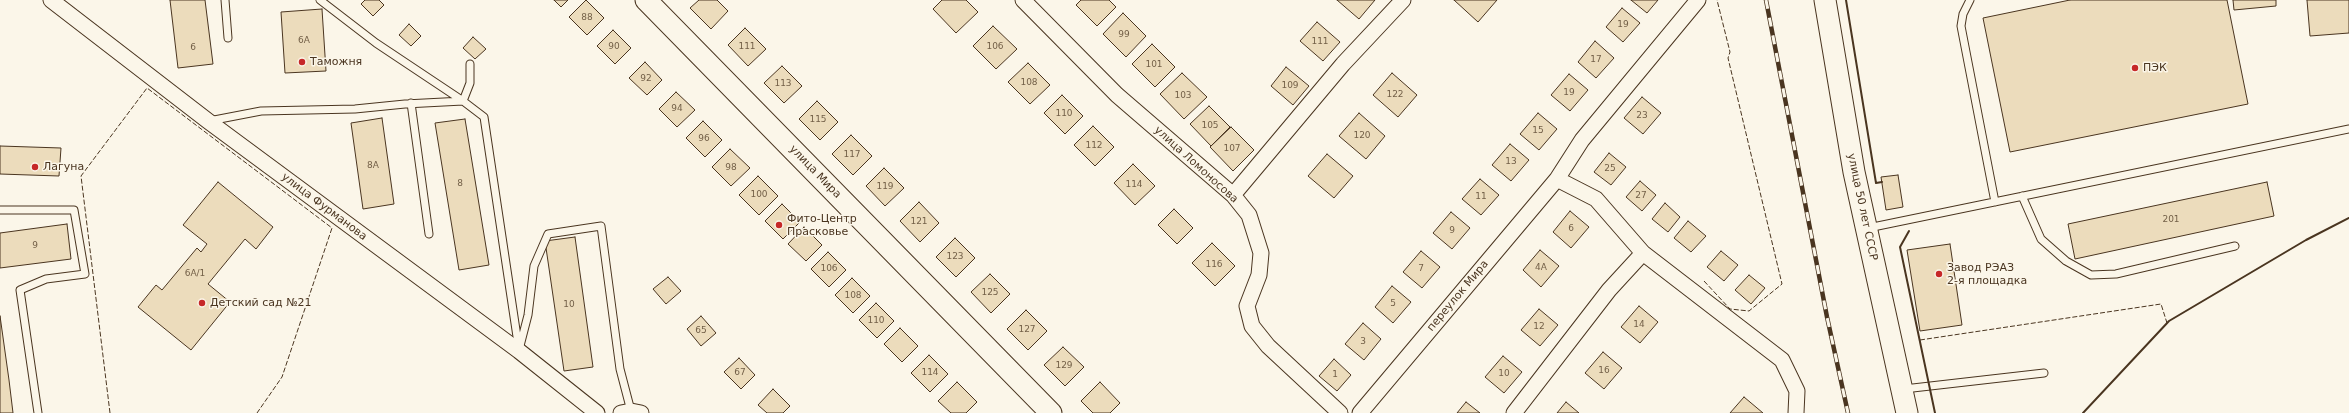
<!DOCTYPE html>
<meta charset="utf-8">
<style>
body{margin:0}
canvas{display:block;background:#fbf6e9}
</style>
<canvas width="2349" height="413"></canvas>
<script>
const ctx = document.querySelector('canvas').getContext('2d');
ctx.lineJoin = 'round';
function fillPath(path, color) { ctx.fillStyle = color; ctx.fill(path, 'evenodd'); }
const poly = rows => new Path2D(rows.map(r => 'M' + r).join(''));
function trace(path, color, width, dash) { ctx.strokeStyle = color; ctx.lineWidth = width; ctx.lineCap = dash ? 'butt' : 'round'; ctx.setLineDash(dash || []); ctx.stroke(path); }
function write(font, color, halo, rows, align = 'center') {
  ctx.font = font + ' "DejaVu Sans",sans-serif'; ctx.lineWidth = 3; ctx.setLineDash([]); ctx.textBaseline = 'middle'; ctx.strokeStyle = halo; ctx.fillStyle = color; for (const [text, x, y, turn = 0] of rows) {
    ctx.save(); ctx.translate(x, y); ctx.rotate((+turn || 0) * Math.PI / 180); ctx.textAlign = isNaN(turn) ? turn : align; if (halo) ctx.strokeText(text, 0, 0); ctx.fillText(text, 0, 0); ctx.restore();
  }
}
const building = poly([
 [170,0,205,0,213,64,178,68,170,0],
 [365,0,379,0,384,5,373,16,361,4,365,0],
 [554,0,568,0,561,7,554,0],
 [586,0,604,18,587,35,569,17,586,0],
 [699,0,717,0,728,11,711,29,690,8,699,0],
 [942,0,966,0,978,12,956,33,933,9,942,0],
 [1081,0,1109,0,1116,7,1097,26,1076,5,1081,0],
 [1337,0,1375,0,1359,19,1337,0],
 [1454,0,1497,0,1478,22,1454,0],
 [1631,0,1658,0,1647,13,1631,0],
 [2070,0,2227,0,2248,104,2010,152,1983,18,2070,0],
 [2233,0,2276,0,2276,6,2234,10,2233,0],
 [2307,0,2349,0,2349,33,2310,36,2307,0],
 [1622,8,1640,23,1623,42,1606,27,1622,8],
 [322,9,326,71,285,73,281,12,322,9],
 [1123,13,1146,36,1126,57,1103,34,1123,13],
 [1317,22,1340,42,1323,61,1300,41,1317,22],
 [409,24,421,36,411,46,399,35,409,24],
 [993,26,1017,49,996,69,973,46,993,26],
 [745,28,766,49,748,66,728,45,745,28],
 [613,30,631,48,615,64,597,46,613,30],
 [473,37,486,49,475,59,463,48,473,37],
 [1595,41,1614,58,1596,78,1578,62,1595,41],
 [1152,44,1175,67,1155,87,1132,64,1152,44],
 [645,62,662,80,647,95,629,78,645,62],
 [1028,63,1050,85,1030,104,1008,82,1028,63],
 [782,66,802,86,784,103,764,83,782,66],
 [1286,67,1309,86,1293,105,1271,86,1286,67],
 [1182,73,1207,97,1184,119,1160,94,1182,73],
 [1392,73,1417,95,1398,117,1373,95,1392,73],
 [1569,74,1588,90,1570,111,1551,95,1569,74],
 [676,92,695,110,677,127,659,109,676,92],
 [1062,95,1083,116,1065,134,1044,113,1062,95],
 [1642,97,1661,113,1643,134,1624,118,1642,97],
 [817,101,838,122,820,140,799,119,817,101],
 [1209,106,1230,127,1211,146,1190,124,1209,106],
 [1359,113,1385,136,1366,159,1339,136,1359,113],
 [1538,113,1557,129,1539,150,1520,134,1538,113],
 [382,118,394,204,363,209,351,123,382,118],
 [465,119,489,265,459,270,435,123,465,119],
 [703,121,722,140,705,157,686,138,703,121],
 [1093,126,1114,147,1095,166,1074,145,1093,126],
 [1231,127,1254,150,1233,171,1210,147,1231,127],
 [851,135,872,156,853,175,832,154,851,135],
 [1510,144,1529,160,1511,181,1492,165,1510,144],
 [0,146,61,148,59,176,0,174,0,146],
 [730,149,750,168,731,186,712,167,730,149],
 [1609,153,1626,167,1611,185,1594,172,1609,153],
 [1327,154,1353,176,1334,198,1308,176,1327,154],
 [1133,164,1155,186,1135,205,1114,183,1133,164],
 [884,168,904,188,885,206,866,186,884,168],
 [1898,175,1903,207,1886,210,1881,177,1898,175],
 [758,176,778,196,759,215,739,195,758,176],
 [1480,179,1499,195,1481,215,1462,199,1480,179],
 [1640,181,1656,195,1642,211,1626,197,1640,181],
 [218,182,273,227,256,249,245,239,208,284,230,302,191,350,138,307,156,285,162,290,197,248,201,252,207,244,183,225,218,182],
 [2267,182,2274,216,2075,259,2068,224,2267,182],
 [919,202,939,223,920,242,900,221,919,202],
 [1665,203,1680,217,1668,232,1652,219,1665,203],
 [782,204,800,222,783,239,765,221,782,204],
 [1174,209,1193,228,1177,244,1158,225,1174,209],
 [1570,211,1589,227,1571,248,1553,232,1570,211],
 [1451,212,1470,228,1452,249,1433,233,1451,212],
 [1688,221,1706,236,1691,252,1674,238,1688,221],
 [67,224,71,259,0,268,0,233,67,224],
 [804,227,822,245,806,261,788,244,804,227],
 [575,237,593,367,564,371,545,241,575,237],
 [955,238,975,258,956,277,936,257,955,238],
 [1212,243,1235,266,1215,286,1192,263,1212,243],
 [1950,244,1962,325,1920,331,1907,250,1950,244],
 [1540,250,1559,266,1541,287,1523,270,1540,250],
 [1421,251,1440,267,1422,288,1403,272,1421,251],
 [1721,251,1738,265,1724,281,1707,267,1721,251],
 [828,252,846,270,829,287,811,269,828,252],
 [990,274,1010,294,991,313,971,292,990,274],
 [1749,275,1765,288,1751,304,1735,290,1749,275],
 [668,277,681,291,666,304,653,289,668,277],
 [852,278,870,296,853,313,835,295,852,278],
 [1392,286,1411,302,1393,323,1375,307,1392,286],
 [876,303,894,321,877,338,859,320,876,303],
 [1639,306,1658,322,1640,343,1621,327,1639,306],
 [1539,309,1558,325,1540,346,1521,330,1539,309],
 [1026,310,1047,331,1028,350,1007,329,1026,310],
 [0,316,9,380,13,413,0,413,0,316],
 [701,316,716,333,701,346,687,329,701,316],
 [1363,323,1381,339,1364,360,1345,344,1363,323],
 [900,328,918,346,902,362,884,344,900,328],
 [1063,347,1084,367,1065,386,1044,365,1063,347],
 [1603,352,1622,368,1604,389,1585,373,1603,352],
 [929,355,948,374,930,392,911,373,929,355],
 [1503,356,1522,372,1504,393,1485,377,1503,356],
 [739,358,755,375,741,389,724,372,739,358],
 [1334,359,1351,375,1337,391,1319,376,1334,359],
 [957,382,977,402,966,413,951,413,938,401,957,382],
 [1100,382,1120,403,1110,413,1093,413,1081,401,1100,382],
 [773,389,790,406,783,413,767,413,758,405,773,389],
 [1744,397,1763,413,1730,413,1744,397],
 [1466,402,1480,413,1457,413,1466,402],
 [1566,402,1579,413,1557,413,1566,402]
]);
const lane = poly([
 [225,0,228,38],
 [320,0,376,43,463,101,470,83,470,64],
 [1970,0,1963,14,1961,26,1995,202],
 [411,103,429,234],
 [209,121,261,111,355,109,405,104,463,101,484,117,519,350],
 [2022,196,2041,239,2066,261,2091,275,2116,274,2235,246],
 [0,210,74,210,85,274,46,279,20,290,38,413],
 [1868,228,2349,129],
 [520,346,528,315,534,266,548,234,601,226,620,369,631,411],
 [1904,389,2044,373]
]);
const street = poly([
 [51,0,208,121,519,351,597,413],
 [1023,0,1117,95,1233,195,1249,215,1261,253,1259,275,1247,306,1252,326,1268,346,1340,413],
 [1557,179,1596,199,1643,253,1782,360,1797,391,1796,413],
 [1233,195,1343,64,1403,0],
 [621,413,631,411,641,413],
 [1360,413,1557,179,1582,140,1698,0],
 [1514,413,1609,290,1643,253]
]);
const secondary = poly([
 [646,0,1051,413],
 [1825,0,1854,172,1907,413]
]);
const rail = poly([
 [1766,0,1827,317,1848,413]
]);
const fence = poly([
 [1704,281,1730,309,1749,311,1782,284,1728,58,1730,52,1717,0],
 [1920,340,2161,304,2167,323],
 [110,413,81,176,147,88,332,228,282,377,257,413]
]);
const wall = poly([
 [1846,0,1876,183,1882,182],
 [1909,231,1900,247,1935,413],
 [2083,413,2169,321,2306,240,2349,218]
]);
const markers = [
 [302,62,4,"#c62828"],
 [2135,68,4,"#c62828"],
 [35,167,4,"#c62828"],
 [779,225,4,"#c62828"],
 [1939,274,4,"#c62828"],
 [202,303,4,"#c62828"]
];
const numberNames = [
 ["88",587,18],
 ["19",1623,25],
 ["99",1124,35],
 ["6А",304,41],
 ["111",1320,42],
 ["90",614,47],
 ["111",747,47],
 ["106",995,47],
 ["6",193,48],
 ["17",1596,60],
 ["101",1154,65],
 ["92",646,79],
 ["108",1029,83],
 ["113",783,84],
 ["109",1290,86],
 ["19",1569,93],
 ["122",1395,95],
 ["103",1183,96],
 ["94",677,109],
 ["110",1064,114],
 ["23",1642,116],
 ["115",818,120],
 ["105",1210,126],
 ["15",1538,131],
 ["120",1362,136],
 ["96",704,139],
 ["112",1094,146],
 ["107",1232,149],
 ["117",852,155],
 ["13",1511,162],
 ["8А",373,166],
 ["98",731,168],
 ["25",1610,169],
 ["8",460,184],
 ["114",1134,185],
 ["119",885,187],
 ["100",759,195],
 ["27",1641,196],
 ["11",1481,197],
 ["201",2171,220],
 ["121",919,222],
 ["6",1571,229],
 ["9",1452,231],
 ["9",35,246],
 ["123",955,257],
 ["116",1214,265],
 ["4А",1541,268],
 ["106",829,269],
 ["7",1421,269],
 ["6А/1",195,274],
 ["125",990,293],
 ["108",853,296],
 ["5",1393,304],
 ["10",569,305],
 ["110",876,321],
 ["14",1639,325],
 ["12",1539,327],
 ["127",1027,330],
 ["65",701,331],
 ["3",1363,342],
 ["129",1064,366],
 ["16",1604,371],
 ["67",740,373],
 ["114",930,373],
 ["10",1504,374],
 ["1",1335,375]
];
const poiNames = [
 ["Таможня",310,62],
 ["ПЭК",2143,68],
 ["Лагуна",43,167],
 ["Фито-Центр",787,219],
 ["Прасковье",787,232],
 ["Завод РЭАЗ",1947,268],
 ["2-я площадка",1947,281],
 ["Детский сад №21",210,303]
];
const streetNames = [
 ["улица Ломоносова",1196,165,42],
 ["улица Мира",815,172,46],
 ["улица Фурманова",324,207,37],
 ["улица 50 лет СССР",1862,207,78],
 ["переулок Мира",1458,296,-50]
];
fillPath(building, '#ecdcbc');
trace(building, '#4a3520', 1);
trace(lane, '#4a3520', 9);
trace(street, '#4a3520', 17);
trace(secondary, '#4a3520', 23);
trace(lane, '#fbf6e9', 7);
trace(street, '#fbf6e9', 15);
trace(secondary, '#fbf6e9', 21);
trace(rail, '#4a3520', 4.5);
trace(rail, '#fbf6e9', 3, [9]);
trace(fence, '#4a3520', 1, [5, 2]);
trace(wall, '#4a3520', 2);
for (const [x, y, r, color] of markers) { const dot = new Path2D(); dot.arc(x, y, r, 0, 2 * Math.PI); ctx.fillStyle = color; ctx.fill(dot); trace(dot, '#fbf6e9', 1.5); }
write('9px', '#725f47', null, numberNames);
write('11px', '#4a3520', '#fbf6e9', poiNames, 'left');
write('11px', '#4a3520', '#fbf6e9', streetNames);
</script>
